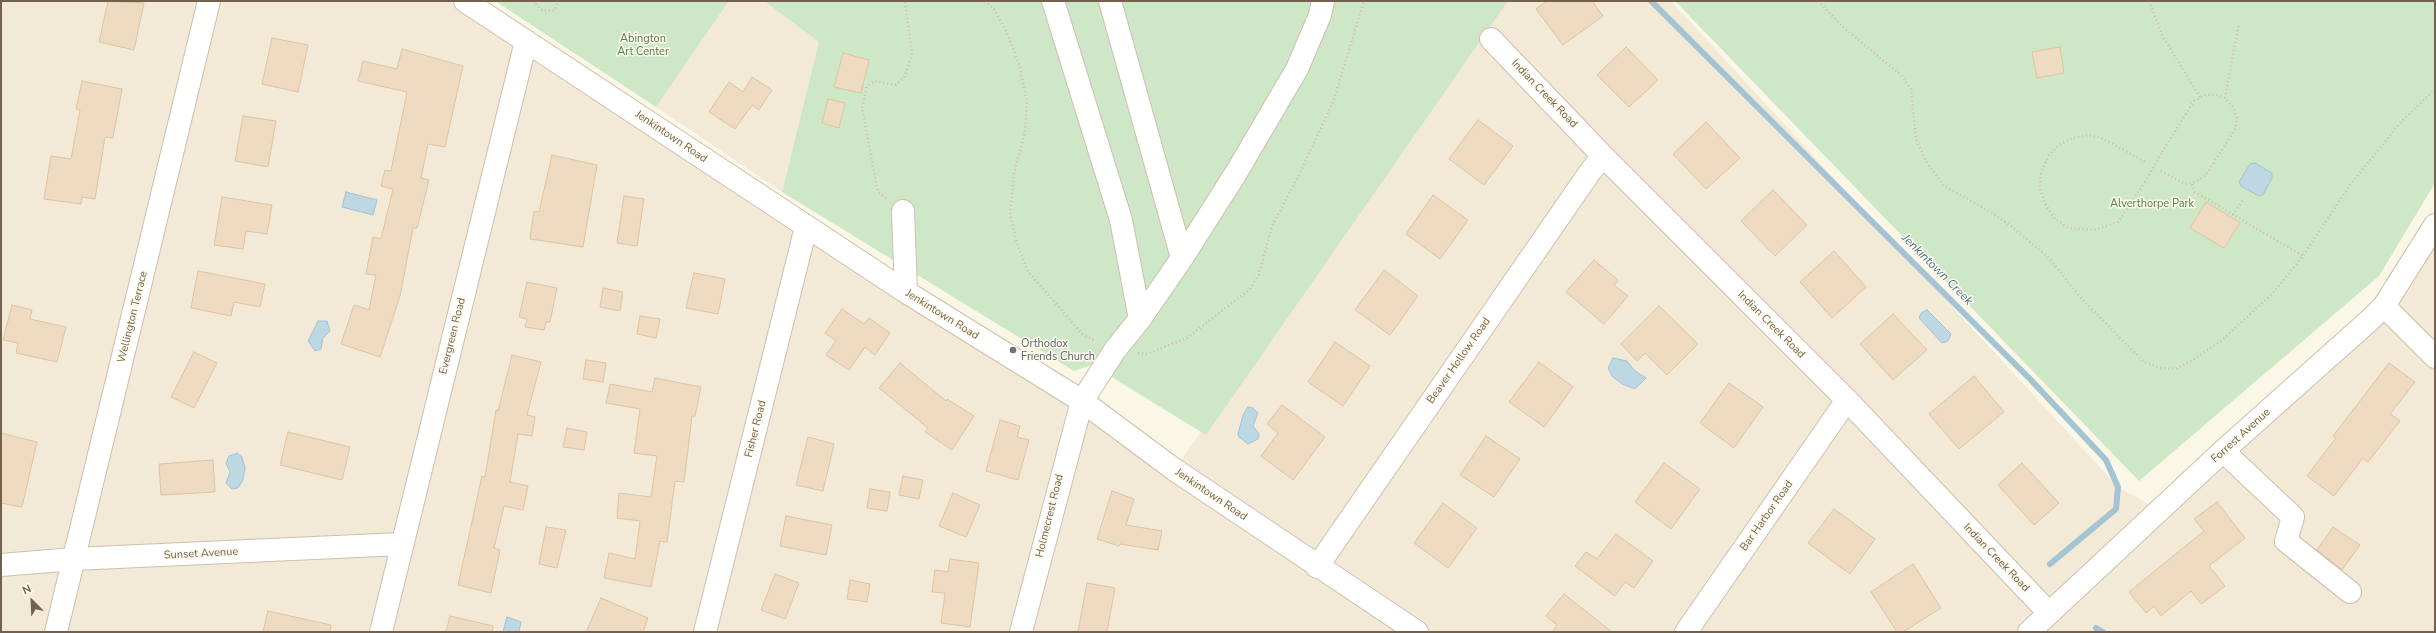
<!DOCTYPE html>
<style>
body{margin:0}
#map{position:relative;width:2436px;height:633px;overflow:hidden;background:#fbf7e7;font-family:"Nunito Sans",sans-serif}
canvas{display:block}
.frame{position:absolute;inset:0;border:2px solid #73614d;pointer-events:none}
.north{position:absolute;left:12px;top:581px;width:40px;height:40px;-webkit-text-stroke:3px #fefaed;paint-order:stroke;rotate:336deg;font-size:11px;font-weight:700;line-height:16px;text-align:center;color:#73614d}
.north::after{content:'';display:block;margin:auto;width:14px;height:18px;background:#73614d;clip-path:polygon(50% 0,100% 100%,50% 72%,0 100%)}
</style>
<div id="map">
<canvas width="2436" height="633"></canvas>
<div class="frame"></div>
<div class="north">N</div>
</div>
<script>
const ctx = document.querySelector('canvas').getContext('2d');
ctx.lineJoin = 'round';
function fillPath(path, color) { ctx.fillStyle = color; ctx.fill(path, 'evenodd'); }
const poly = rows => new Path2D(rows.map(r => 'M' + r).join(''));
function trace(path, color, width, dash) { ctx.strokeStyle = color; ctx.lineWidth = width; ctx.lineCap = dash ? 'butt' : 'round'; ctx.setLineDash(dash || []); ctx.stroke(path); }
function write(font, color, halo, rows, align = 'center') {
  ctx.font = font + ' "Nunito Sans",sans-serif'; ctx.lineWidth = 3; ctx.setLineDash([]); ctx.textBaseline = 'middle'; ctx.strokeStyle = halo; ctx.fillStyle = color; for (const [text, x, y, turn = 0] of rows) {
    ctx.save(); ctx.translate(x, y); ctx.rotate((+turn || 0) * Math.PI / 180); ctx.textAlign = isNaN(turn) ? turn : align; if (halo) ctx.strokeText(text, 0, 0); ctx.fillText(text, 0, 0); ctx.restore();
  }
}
const residential = poly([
 [1,1,466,1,1174,470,1507,1,1671,1,2118,487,2159,510,2372,318,2435,225,2435,632,1,632],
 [729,1,764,1,819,42,782,192,656,107]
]);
const green = poly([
 [495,1,729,1,656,107],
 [764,1,1508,1,1206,435,1092,365,1074,371,782,192,819,42],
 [1675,1,2435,1,2435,183,2379,276,2139,481]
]);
const water = poly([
 [2255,163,2272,173,2272,178,2263,195,2259,196,2241,186,2239,182,2250,164,2255,163],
 [346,192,377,200,373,215,342,207,346,192],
 [1927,310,1951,334,1948,341,1942,343,1919,318,1921,313,1927,310],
 [318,321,327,321,330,331,323,338,321,349,315,351,308,341,318,321],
 [1613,358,1627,361,1635,371,1646,378,1635,389,1622,384,1612,376,1608,368,1613,358],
 [1248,407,1253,408,1258,413,1253,426,1259,434,1258,439,1248,444,1239,437,1238,434,1243,415,1248,407],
 [237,453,242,457,245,468,243,480,238,488,232,489,226,483,230,472,226,463,229,456,237,453],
 [507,617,521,622,519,632,503,632,507,617]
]);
const stream = poly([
 [1651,1,2031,380,2106,460,2118,487,2116,509,2050,564],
 [2096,628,2103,632]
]);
const building = poly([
 [108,1,144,3,134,50,99,42,108,1],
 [1547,1,1592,1,1603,16,1563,45,1536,9,1547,1],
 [272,38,308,45,298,92,262,84,272,38],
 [1626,47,1658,80,1629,107,1597,75,1626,47],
 [2060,47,2064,73,2037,78,2032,52,2060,47],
 [402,49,463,66,445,147,428,144,421,178,429,180,417,228,413,228,400,296,380,357,341,344,354,305,369,310,376,275,366,274,373,237,381,239,393,189,381,186,385,170,391,171,407,92,358,81,363,61,397,69,402,49],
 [843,53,869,60,861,93,834,87,843,53],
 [752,77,772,90,759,110,752,105,735,129,709,112,729,82,743,92,752,77],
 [82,81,122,89,113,138,105,137,95,199,82,197,81,204,44,199,51,156,71,159,80,110,76,109,82,81],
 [828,99,845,103,839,128,822,123,828,99],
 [243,116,276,121,268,167,235,161,243,116],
 [1478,120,1513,146,1484,185,1449,159,1478,120],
 [1706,122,1740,158,1706,189,1673,154,1706,122],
 [552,155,597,165,583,247,530,239,534,211,539,212,552,155],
 [1773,190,1807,225,1775,256,1741,221,1773,190],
 [1433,195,1468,220,1440,259,1406,234,1433,195],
 [624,196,644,199,637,246,617,243,624,196],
 [222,197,272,205,267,234,246,231,243,249,214,245,222,197],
 [2206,202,2240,223,2224,248,2190,228,2206,202],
 [1834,251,1866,287,1832,318,1800,282,1834,251],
 [1594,260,1618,280,1614,285,1628,296,1604,324,1566,292,1594,260],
 [1384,270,1418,296,1390,335,1355,310,1384,270],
 [198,271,265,284,260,307,234,302,231,316,191,308,198,271],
 [694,273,725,279,718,314,686,308,694,273],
 [527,282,557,288,550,322,546,322,544,330,525,327,527,319,519,317,527,282],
 [603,288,623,292,620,311,600,307,603,288],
 [12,305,32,310,30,319,66,327,57,362,16,353,18,343,3,340,12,305],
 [1659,306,1698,344,1667,375,1645,353,1637,361,1621,344,1659,306],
 [842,309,864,324,869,318,890,333,875,355,865,347,849,370,826,355,836,341,825,333,842,309],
 [1893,314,1927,350,1893,380,1860,344,1893,314],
 [640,316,660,319,656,338,637,334,640,316],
 [1335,342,1370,366,1343,406,1308,382,1335,342],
 [194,352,217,363,194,408,171,397,194,352],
 [512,355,541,362,527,415,535,417,532,436,518,434,510,482,528,486,523,510,504,506,494,548,500,550,491,593,458,585,482,476,485,477,496,410,498,411,512,355],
 [586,360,606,363,603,382,583,379,586,360],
 [1539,362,1573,387,1544,427,1509,402,1539,362],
 [900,363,946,401,947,399,974,416,952,450,925,432,928,428,879,388,900,363],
 [2389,363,2415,382,2390,414,2400,421,2368,462,2363,458,2334,496,2307,476,2336,438,2333,436,2389,363],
 [1974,376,2004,412,1959,449,1929,414,1974,376],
 [655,378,701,387,695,416,692,416,684,482,675,481,667,542,660,541,651,587,604,578,609,553,635,559,640,521,617,518,619,493,651,497,657,456,634,453,640,409,606,403,610,384,652,392,655,378],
 [1729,383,1763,407,1734,448,1700,423,1729,383],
 [1282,405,1325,437,1293,480,1261,456,1278,433,1267,424,1282,405],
 [1000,420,1020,426,1017,437,1029,440,1018,480,986,471,1000,420],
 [567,428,587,432,584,450,563,447,567,428],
 [288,432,350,447,342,480,280,465,288,432],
 [1,433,37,442,22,507,1,503,1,433],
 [1486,436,1520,459,1494,497,1460,475,1486,436],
 [808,437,834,444,823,491,796,485,808,437],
 [213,460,215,492,161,495,159,464,213,460],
 [1664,463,1700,489,1671,529,1635,502,1664,463],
 [2022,463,2059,503,2034,525,1998,485,2022,463],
 [903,476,923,480,919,499,899,495,903,476],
 [870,489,890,492,887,511,867,508,870,489],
 [1112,491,1134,499,1126,525,1162,531,1158,550,1120,544,1119,546,1097,539,1112,491],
 [953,493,980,505,966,537,939,526,953,493],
 [2217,502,2245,538,2209,566,2225,586,2201,604,2191,591,2161,616,2154,606,2146,613,2129,592,2204,531,2194,519,2217,502],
 [1443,503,1477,528,1448,568,1414,543,1443,503],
 [1834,509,1875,539,1850,574,1808,543,1834,509],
 [786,516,832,525,826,555,780,546,786,516],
 [546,527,566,530,557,568,539,564,546,527],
 [2333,527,2360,545,2342,570,2317,550,2333,527],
 [1616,534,1653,561,1634,588,1625,582,1615,596,1575,566,1586,552,1597,559,1616,534],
 [950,559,979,563,970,627,941,623,945,593,932,592,935,570,948,572,950,559],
 [1913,564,1941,608,1903,632,1897,632,1871,592,1913,564],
 [775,574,799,583,785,619,761,610,775,574],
 [850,580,870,584,867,602,847,599,850,580],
 [1087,583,1115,588,1107,632,1078,632,1087,583],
 [1564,594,1612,632,1552,632,1557,625,1546,616,1564,594],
 [601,598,648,618,643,632,586,632,601,598],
 [268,611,331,625,330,632,263,632,268,611],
 [450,616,493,626,492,632,446,632,450,616]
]);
const path = poly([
 [533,1,543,11,555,10,558,1],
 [985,1,994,9,1008,35,1019,64,1027,101,1025,132,1014,174,1010,214,1016,240,1027,270,1082,334,1096,341],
 [1818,1,1844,28,1901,75,1911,89,1916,139,1927,163,1944,186,1991,212,2012,227,2049,258,2081,298,2144,362,2160,368,2175,369,2193,360,2222,340,2273,293,2303,256,2350,185,2400,123,2435,89],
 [2149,1,2163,37,2200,97],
 [2225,98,2239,23],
 [2161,171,2185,184,2197,181,2206,175,2235,129,2237,119,2234,108,2225,98,2218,95,2206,95,2194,101,2162,152],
 [2145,182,2118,222,2094,230,2069,228,2055,219,2045,204,2040,188,2041,172,2049,155,2059,145,2073,138,2087,135,2100,137,2147,163],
 [2192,184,2195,192,2303,256],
 [886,198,878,192,862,108,867,86,875,81,895,85,904,78,912,55,905,1],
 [2233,215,2243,200],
 [1138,353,1147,354,1187,338,1250,289,1259,274,1272,226,1298,177,1333,102,1364,1]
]);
const minor = poly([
 [465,1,906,292,1082,401,1175,470,1417,632],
 [1053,1,1121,220,1140,319],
 [1110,1,1182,258],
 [1491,39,1603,156,1847,400,2049,613],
 [903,211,906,292],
 [2384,306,2435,357],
 [2223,451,2293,517,2286,541,2350,592],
 [1,565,74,559,401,544],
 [1317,567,1590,172,1603,156],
 [56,632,209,1],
 [381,632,526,41],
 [705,632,806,227],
 [1021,632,1082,401,1115,350,1140,319,1182,258,1236,173,1297,69,1320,15,1323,1],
 [1686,632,1847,400],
 [2029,632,2223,451,2372,318,2384,306,2435,225]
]);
const pathBridge = poly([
 [2145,182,2162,152]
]);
const markers = [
 [1013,350,4,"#6b7280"]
];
const parkNames = [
 ["Abington",643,39],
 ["Art Center",643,52],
 ["Alverthorpe Park",2152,204]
];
const streetNames = [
 ["Indian Creek Road",1544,94,46],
 ["Jenkintown Road",671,137,34],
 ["Jenkintown Road",942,315,32],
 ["Wellington Terrace",133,317,-76],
 ["Indian Creek Road",1771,325,45],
 ["Evergreen Road",453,336,-76],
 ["Beaver Hollow Road",1459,361,-55],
 ["Fisher Road",756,429,-76],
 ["Forrest Avenue",2241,436,-42],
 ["Jenkintown Road",1211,495,34],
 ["Holmecrest Road",1050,516,-76],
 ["Bar Harbor Road",1767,516,-55],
 ["Sunset Avenue",201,554,-3],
 ["Indian Creek Road",1996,558,46]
];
const worshipNames = [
 ["Orthodox",1021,344],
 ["Friends Church",1021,357]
];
const waterNames = [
 ["Jenkintown Creek",1937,270,45]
];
fillPath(residential, '#f2ead6');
fillPath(green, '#cee7c7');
fillPath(water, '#bdd7e3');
trace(water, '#a4c4d4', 1);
trace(stream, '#a4c4d4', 6);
fillPath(building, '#eedbc1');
trace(building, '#dfc4a3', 1);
trace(minor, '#ccc0ae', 24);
trace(path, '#d3bea4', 2.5, [1, 3]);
trace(minor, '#fff', 22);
trace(pathBridge, '#d3bea4', 2.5, [1, 3]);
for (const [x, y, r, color] of markers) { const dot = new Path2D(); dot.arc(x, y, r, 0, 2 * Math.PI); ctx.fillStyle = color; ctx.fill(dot); trace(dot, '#fefaed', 1.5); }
write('11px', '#507d49', '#fefaed', parkNames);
write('11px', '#73614d', '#fefaed', streetNames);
write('11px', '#5b616d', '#fefaed', worshipNames, 'left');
write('italic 12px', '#4c768a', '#fefaed', waterNames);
</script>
